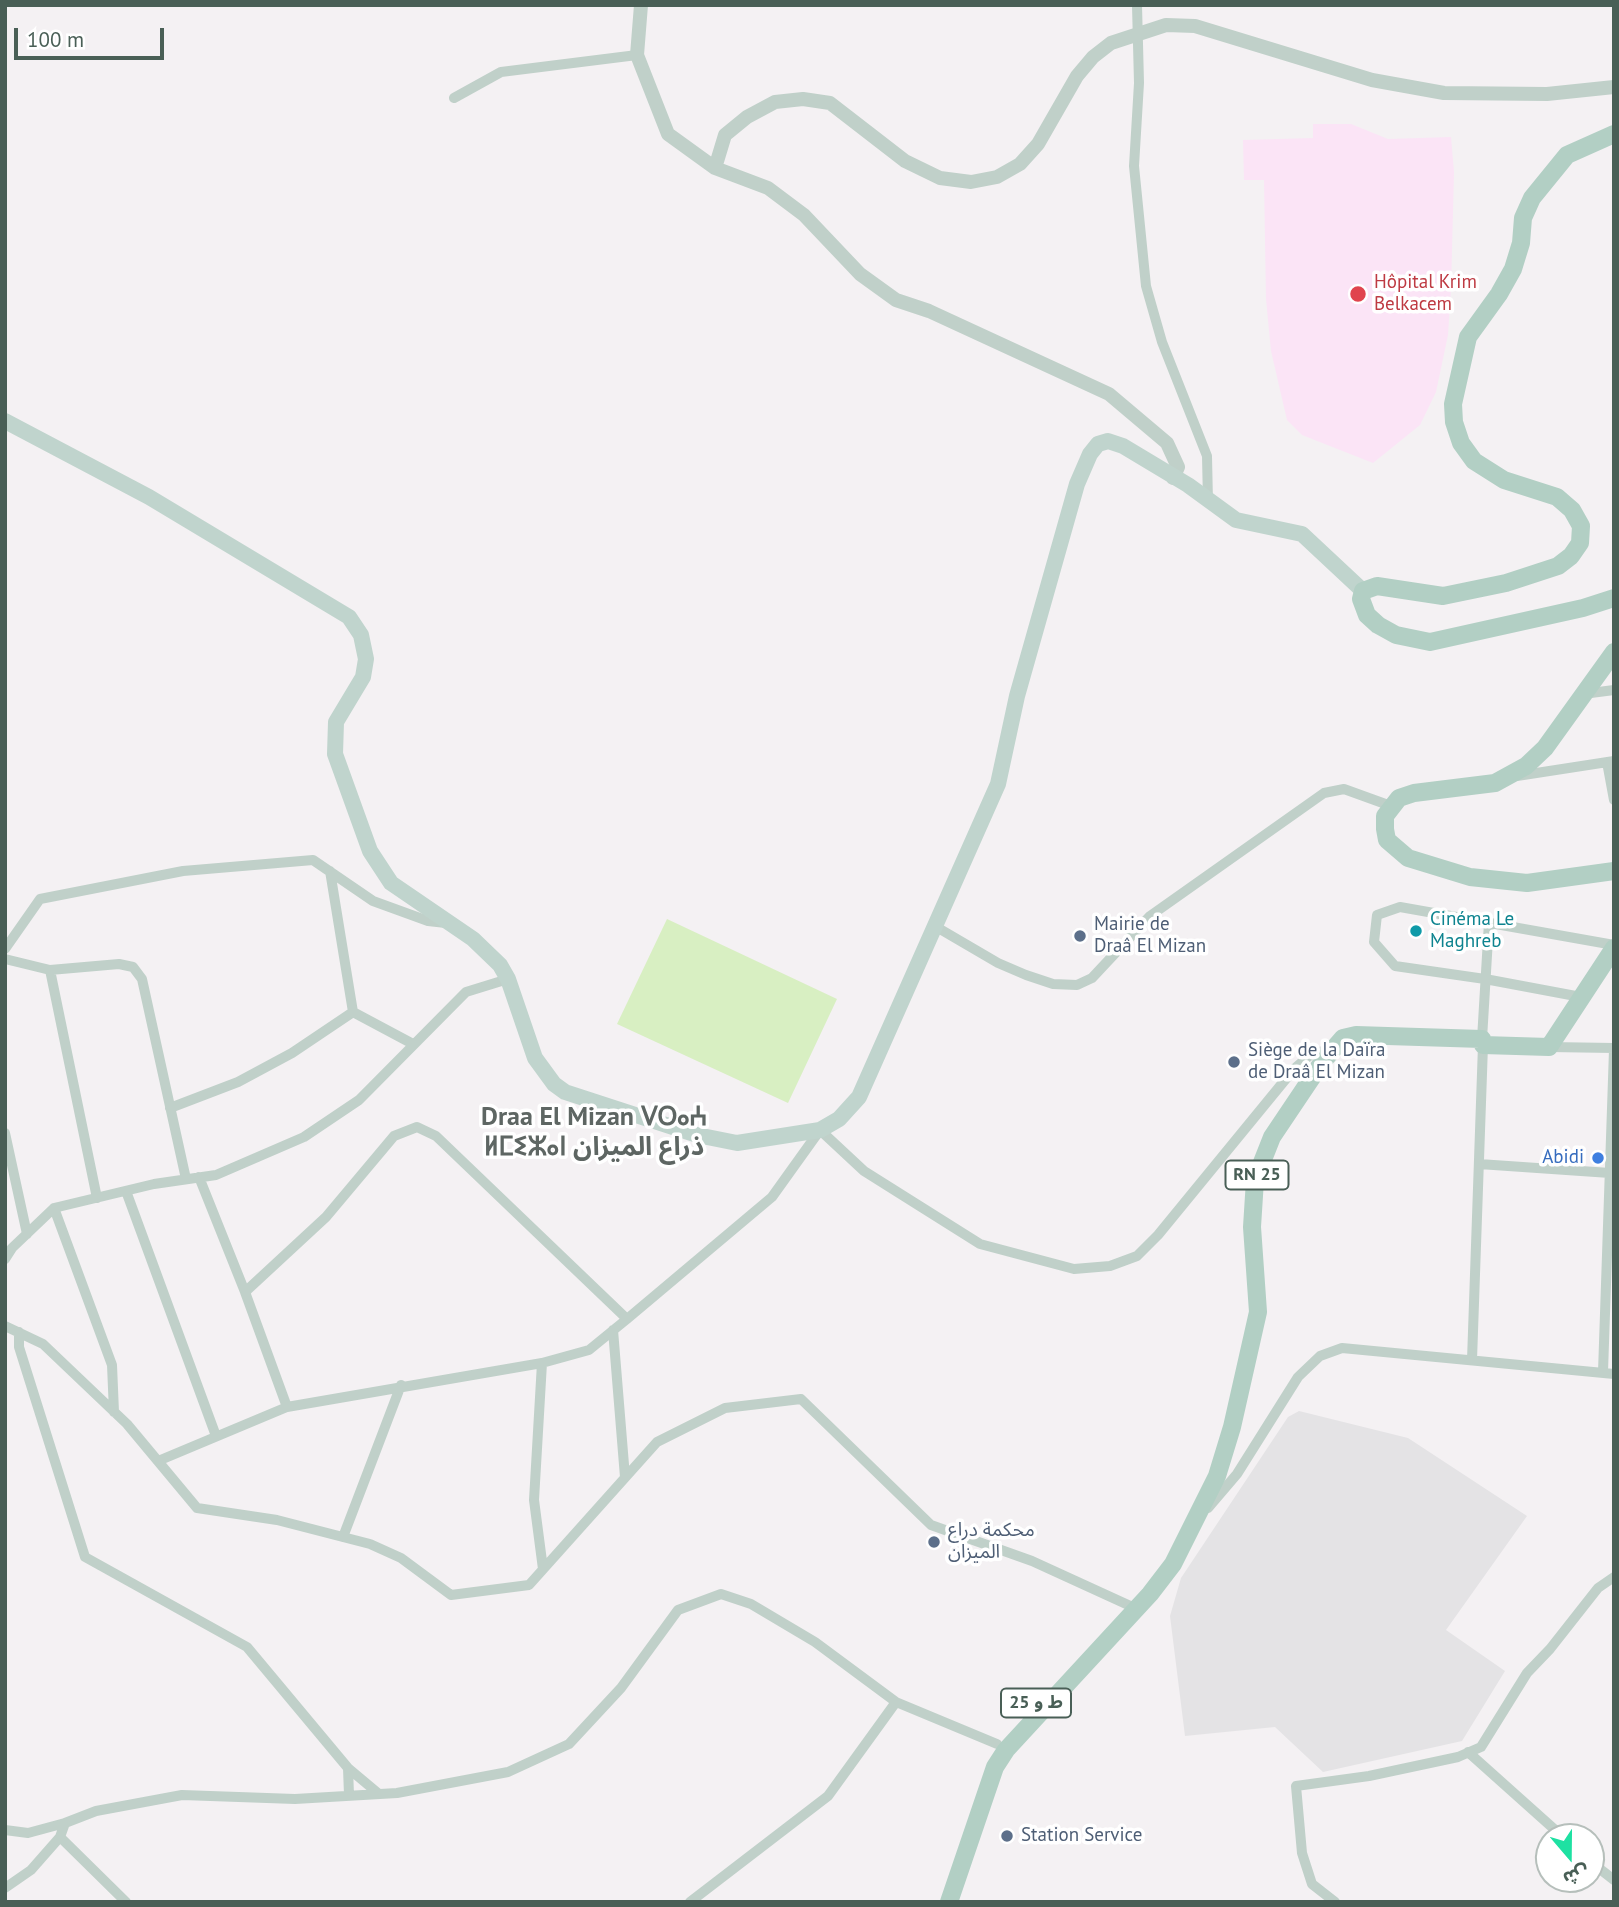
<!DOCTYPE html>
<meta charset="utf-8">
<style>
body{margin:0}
#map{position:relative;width:1619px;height:1907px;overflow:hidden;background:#f4f1f3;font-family:"PT Sans","Noto Sans Arabic",sans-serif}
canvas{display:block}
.frame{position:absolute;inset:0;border:7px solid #495f56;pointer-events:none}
.north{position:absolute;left:1535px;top:1823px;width:70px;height:70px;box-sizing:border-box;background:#fff;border:2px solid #b6bfbb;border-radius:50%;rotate:160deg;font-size:19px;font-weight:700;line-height:28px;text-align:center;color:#495f56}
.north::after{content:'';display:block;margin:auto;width:24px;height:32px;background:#1ee1a2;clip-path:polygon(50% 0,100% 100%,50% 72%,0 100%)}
.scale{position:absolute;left:14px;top:28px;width:150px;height:32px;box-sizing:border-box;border:4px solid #495f56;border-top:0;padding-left:9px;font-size:21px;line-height:24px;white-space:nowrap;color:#495f56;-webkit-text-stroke:5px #fff;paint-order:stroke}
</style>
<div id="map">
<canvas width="1619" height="1907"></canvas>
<div class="frame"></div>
<div class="north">ش</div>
<div class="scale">100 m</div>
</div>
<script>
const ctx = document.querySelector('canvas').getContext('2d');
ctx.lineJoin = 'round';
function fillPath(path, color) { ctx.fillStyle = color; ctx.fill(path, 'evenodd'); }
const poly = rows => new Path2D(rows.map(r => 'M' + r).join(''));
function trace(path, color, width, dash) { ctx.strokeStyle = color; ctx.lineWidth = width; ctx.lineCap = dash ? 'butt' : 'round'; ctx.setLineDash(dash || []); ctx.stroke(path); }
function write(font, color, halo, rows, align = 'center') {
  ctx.font = font + ' "PT Sans","Noto Sans Arabic","Noto Sans Tifinagh",sans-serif'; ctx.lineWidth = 7; ctx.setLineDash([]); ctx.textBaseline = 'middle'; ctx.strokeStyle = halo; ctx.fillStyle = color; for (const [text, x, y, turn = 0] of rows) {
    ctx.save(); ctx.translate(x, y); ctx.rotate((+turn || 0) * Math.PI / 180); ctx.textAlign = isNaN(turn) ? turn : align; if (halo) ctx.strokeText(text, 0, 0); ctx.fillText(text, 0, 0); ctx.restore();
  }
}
const education = poly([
 [1299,1411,1408,1438,1527,1516,1446,1630,1505,1671,1462,1741,1323,1772,1275,1727,1185,1736,1170,1616,1181,1578,1288,1417]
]);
const medical = poly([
 [1313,124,1351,124,1388,139,1451,137,1454,172,1451,289,1448,335,1436,392,1420,425,1373,463,1302,435,1287,420,1271,351,1266,299,1264,180,1244,180,1243,140,1313,138]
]);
const green = poly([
 [667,919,837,999,788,1103,617,1024]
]);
const minor = poly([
 [1137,5,1139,83,1134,166,1146,286,1162,342,1207,456,1208,502],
 [454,98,501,72,637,55],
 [1583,694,1614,690],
 [1607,762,1614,800],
 [1517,776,1614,761],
 [330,871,353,1012],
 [933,925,998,963,1026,975,1053,984,1077,985,1092,978,1150,916,1324,793,1344,789,1391,806],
 [5,949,40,899,183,871,313,860,373,901,428,921,446,923],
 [5,959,50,970,119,964,133,967,142,979,186,1179],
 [50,970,97,1198],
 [1581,997,1485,979,1395,966,1374,942,1377,915,1400,907,1614,945],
 [1482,1039,1489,922],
 [1549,1047,1614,1048],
 [170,1108,238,1082,292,1053,353,1012,413,1044],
 [5,1133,27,1234],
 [1479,1164,1610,1173],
 [199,1177,245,1292],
 [126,1191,216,1436],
 [54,1208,112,1365,114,1412],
 [5,1259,12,1248,54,1208,154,1184,216,1175,304,1137,359,1100,466,992,508,979],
 [627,1319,772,1197,820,1130,864,1171,980,1244,1074,1269,1110,1266,1137,1256,1158,1235,1294,1069,1309,1056,1331,1048],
 [5,1326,43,1344,127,1424,197,1508,277,1520,370,1544,401,1558,451,1595,529,1585,657,1442,725,1408,801,1399,931,1525,1032,1561,1137,1609],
 [613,1330,625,1477],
 [19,1332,19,1347,85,1557,247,1647,348,1768],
 [1472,1360,1483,1045],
 [542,1363,287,1407,245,1292,326,1217,394,1136,417,1127,436,1136,627,1319,589,1350,542,1363,534,1500,543,1569],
 [1603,1372,1614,1050],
 [158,1461,287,1407],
 [1208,1508,1237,1474,1298,1377,1320,1356,1342,1348,1614,1374],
 [343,1537,401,1385],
 [1468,1752,1563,1837],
 [349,1795,348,1768,379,1794],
 [5,1830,28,1833,65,1823],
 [60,1837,126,1902],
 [1591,1862,1614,1880],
 [5,1888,31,1870,60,1837,65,1823,96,1811,182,1795,295,1799,397,1793,508,1772,569,1744,621,1688,678,1610,721,1594,751,1604,815,1642,896,1702],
 [690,1902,828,1796,896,1702,997,1744],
 [1335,1902,1312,1884,1302,1853,1296,1786,1369,1776,1458,1757,1481,1747,1527,1673,1550,1649,1598,1588,1614,1577]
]);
const tertiary = poly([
 [641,5,637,55,668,134,715,168,768,188,804,215,860,274,896,300,929,311,1109,394,1167,443,1178,467,1173,478],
 [715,168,725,135,747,117,775,102,803,99,830,103,905,161,940,178,971,182,997,177,1020,164,1038,144,1077,76,1093,57,1111,43,1166,25,1195,26,1372,80,1444,93,1547,94,1614,87]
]);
const secondary = poly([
 [5,421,149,497,349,617,361,635,366,659,363,677,336,722,335,754,370,851,391,883,473,939,500,965,508,979,535,1058,554,1084,565,1092,697,1135,737,1143,820,1130,839,1119,859,1097,998,784,1017,696,1077,484,1090,454,1098,444,1108,441,1123,446,1188,485,1236,520,1302,534,1363,591]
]);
const primary = poly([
 [1614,134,1567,155,1532,198,1523,218,1521,243,1513,269,1499,294,1468,337,1453,404,1454,422,1461,443,1474,461,1504,480,1557,497,1572,510,1581,526,1580,543,1571,556,1558,566,1506,583,1443,596,1377,586,1363,591,1361,599,1367,615,1378,625,1396,635,1430,642,1583,608,1614,598],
 [1614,652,1545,748,1526,766,1495,783,1414,793,1399,798,1385,816,1385,829,1387,840,1408,858,1470,877,1527,883,1614,871],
 [949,1902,995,1767,1006,1750,1150,1594,1173,1564,1217,1476,1232,1427,1258,1312,1252,1227,1255,1180,1272,1137,1323,1061,1343,1038,1356,1035,1482,1039,1483,1045,1549,1047,1614,948]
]);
const markers = [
 [1358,294,9,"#e0444e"],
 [1416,931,7,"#0f9aa8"],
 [1080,936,7,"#5c6f8a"],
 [1234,1062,7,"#5c6f8a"],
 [1598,1158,7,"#3f7fe0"],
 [934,1542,7,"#5c6f8a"],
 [1007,1836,7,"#5c6f8a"]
];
const shields = [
 [1257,1175,63],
 [1036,1703,70]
];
const shieldNames = [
 ["RN 25",1257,1175],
 ["ط و 25",1036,1703]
];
const healthNames = [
 ["Hôpital Krim",1374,283],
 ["Belkacem",1374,305]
];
const cultureNames = [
 ["Cinéma Le",1430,920],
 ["Maghreb",1430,942]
];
const serviceNames = [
 ["Mairie de",1094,925],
 ["Draâ El Mizan",1094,947],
 ["Siège de la Daïra",1248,1051],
 ["de Draâ El Mizan",1248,1073],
 ["محكمة دراع",948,1531],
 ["الميزان",948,1553],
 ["Station Service",1021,1836]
];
const shopNames = [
 ["Abidi",1584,1158]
];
const districtNames = [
 ["Draa El Mizan ⴸⵔⴰⵄ",594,1118],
 ["ⵍⵎⵉⵣⴰⵏ ذراع الميزان",594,1148]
];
fillPath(education, '#e4e3e5');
fillPath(medical, '#fbe4f6');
fillPath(green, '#d8efc2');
trace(minor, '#c0d0c9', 10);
trace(tertiary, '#c0d0c9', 14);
trace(secondary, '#c0d4cd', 16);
trace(primary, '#b2cfc4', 18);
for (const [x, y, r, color] of markers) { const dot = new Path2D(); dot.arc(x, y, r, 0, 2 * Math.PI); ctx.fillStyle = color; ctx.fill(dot); trace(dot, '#fff', 2.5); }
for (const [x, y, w] of shields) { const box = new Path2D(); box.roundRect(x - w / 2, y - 14.5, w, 29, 5); ctx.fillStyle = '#fff'; ctx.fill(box); trace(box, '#495f56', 2); }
write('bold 18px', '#495f56', null, shieldNames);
write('19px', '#be3a42', '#fff', healthNames, 'left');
write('19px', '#0d838f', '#fff', cultureNames, 'left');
write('19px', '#4e5e75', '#fff', serviceNames, 'left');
write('19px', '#366cbe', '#fff', shopNames, 'right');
write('bold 26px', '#5e6663', '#fff', districtNames);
</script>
